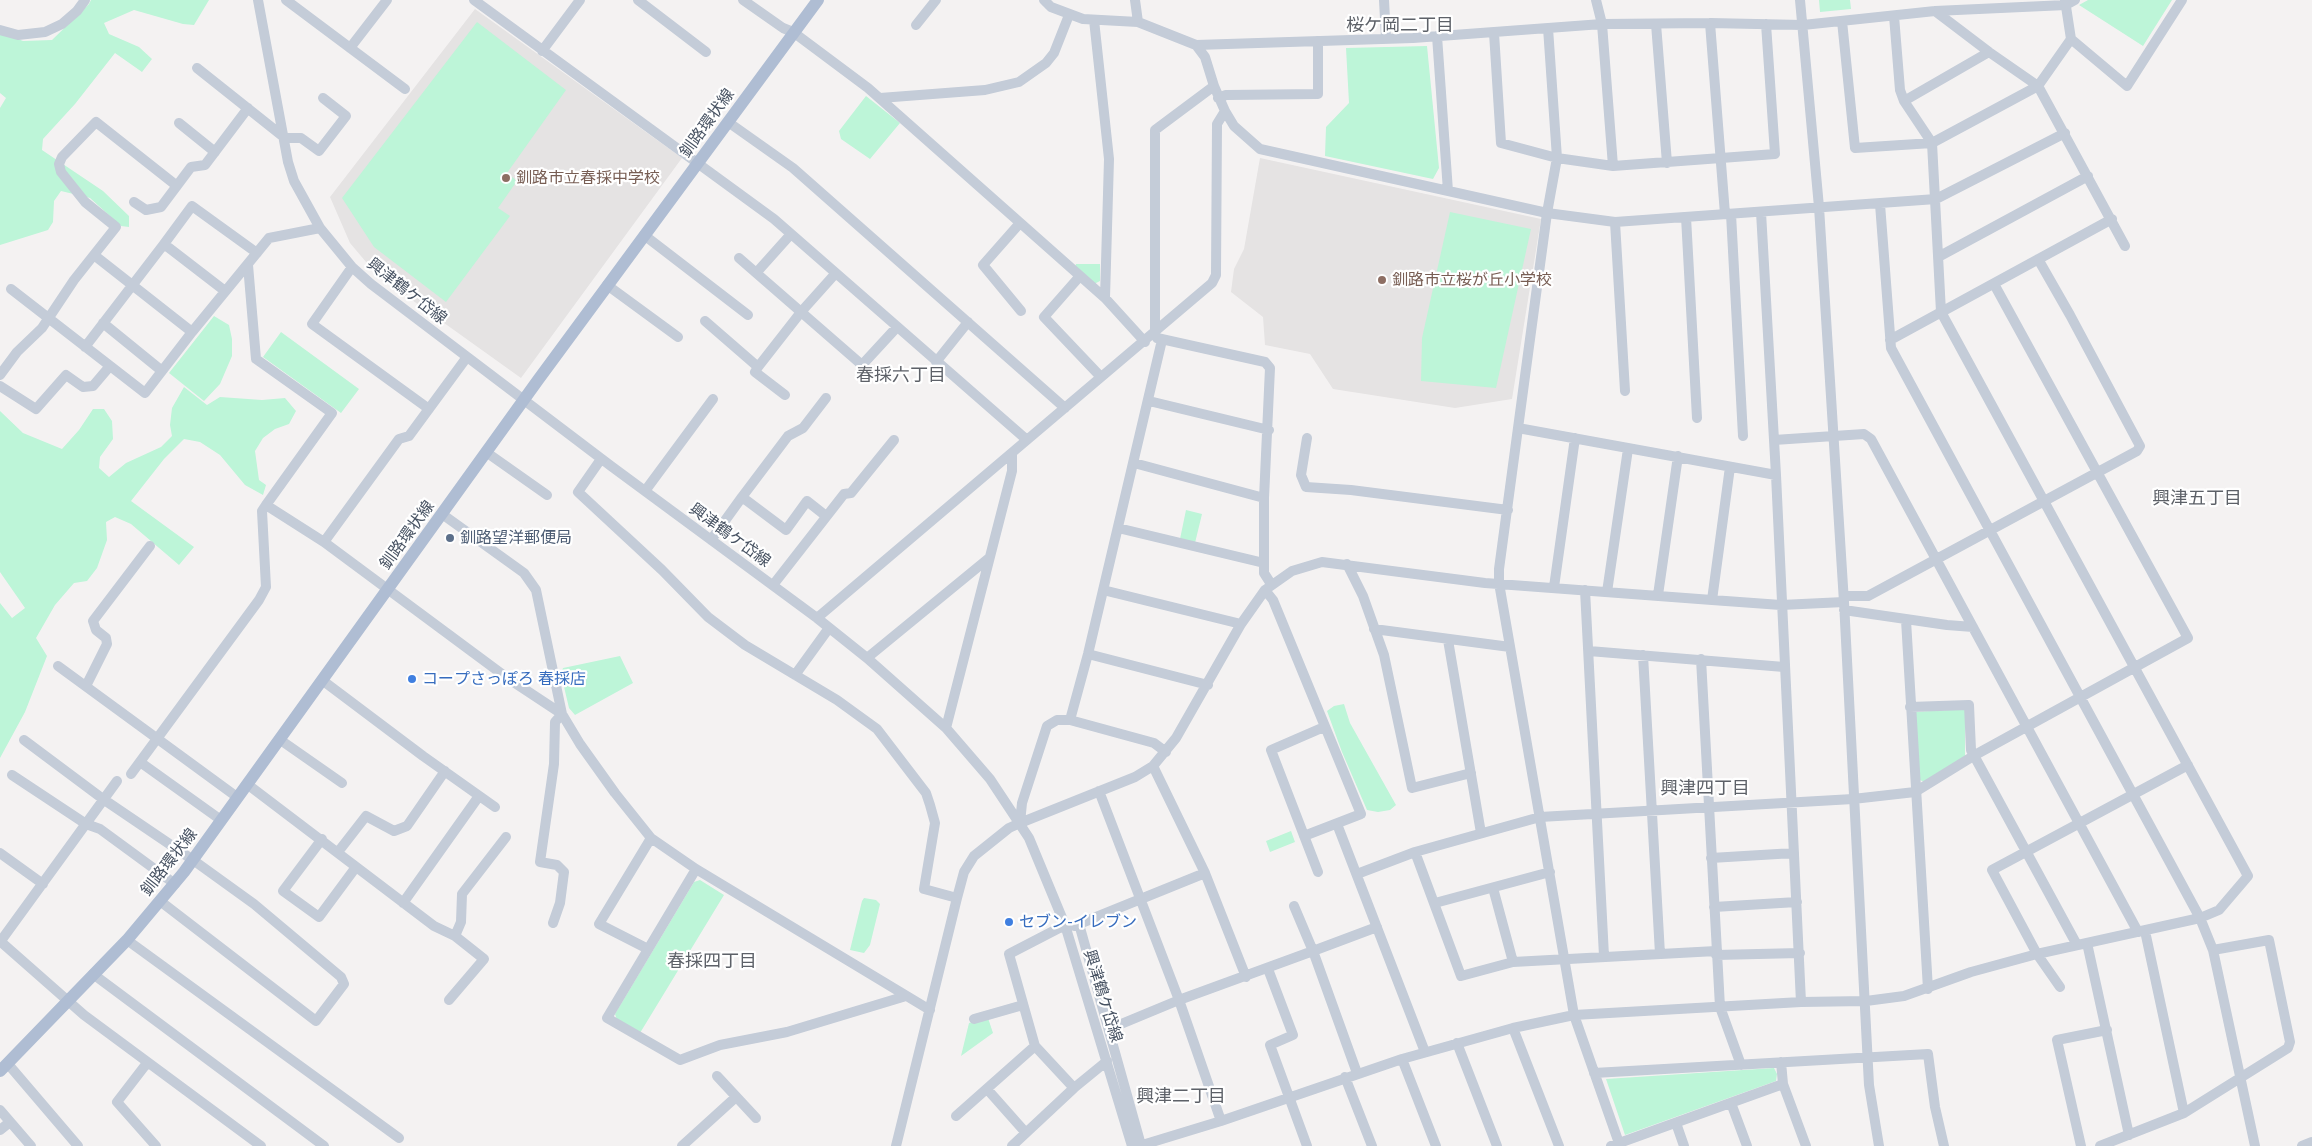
<!DOCTYPE html>
<meta charset="utf-8">
<style>
body{margin:0}
canvas{display:block;background:#f4f2f2}
</style>
<canvas width="2312" height="1146"></canvas>
<script>
const ctx = document.querySelector('canvas').getContext('2d');
ctx.lineJoin = 'round';
function fillPath(path, color) { ctx.fillStyle = color; ctx.fill(path, 'evenodd'); }
const poly = rows => new Path2D(rows.map(r => 'M' + r).join(''));
function trace(path, color, width, dash) { ctx.strokeStyle = color; ctx.lineWidth = width; ctx.lineCap = dash ? 'butt' : 'round'; ctx.setLineDash(dash || []); ctx.stroke(path); }
function write(font, color, halo, rows, align = 'center') {
  ctx.font = font + ' Lato,"Noto Sans JP",sans-serif'; ctx.lineWidth = 4.5; ctx.setLineDash([]); ctx.textBaseline = 'middle'; ctx.strokeStyle = halo; ctx.fillStyle = color; for (const [text, x, y, turn = 0] of rows) {
    ctx.save(); ctx.translate(x, y); ctx.rotate((+turn || 0) * Math.PI / 180); ctx.textAlign = isNaN(turn) ? turn : align; if (halo) ctx.strokeText(text, 0, 0); ctx.fillText(text, 0, 0); ctx.restore();
  }
}
const education = poly([
 [475,9,682,158,521,378,377,275,350,243,330,197],
 [1260,158,1541,219,1512,399,1455,408,1333,389,1310,354,1265,345,1263,317,1231,292,1234,269,1244,249]
]);
const green = poly([
 [91,0,209,0,194,25,183,24,134,10,104,23,109,34,139,47,152,59,142,72,115,53,75,104,43,139,42,150,103,191,129,216,129,227,121,226,90,198,61,191,54,201,53,222,48,230,0,245,0,108,6,98,0,93,0,32,23,41,52,40,89,4],
 [1819,0,1850,0,1851,9,1820,12],
 [2088,0,2172,0,2143,46,2079,5],
 [477,22,566,90,507,173,517,181,498,208,510,216,446,302,374,247,342,198],
 [1427,46,1439,168,1433,179,1325,156,1326,127,1349,103,1346,48],
 [866,96,900,123,870,159,841,139,839,131],
 [1450,212,1531,229,1496,388,1421,381,1422,338],
 [1076,264,1100,264,1100,281,1094,284,1075,268],
 [214,316,229,325,232,339,232,356,220,384,204,401,169,373],
 [281,332,359,389,341,413,263,357],
 [184,387,207,405,220,397,262,400,285,398,296,411,289,424,275,429,263,438,255,451,259,480,266,485,263,495,245,485,220,455,200,442,184,439,164,459,131,501,194,547,179,565,131,524,115,517,106,522,107,540,97,568,87,581,74,583,55,605,36,638,47,656,25,712,0,758,0,603,12,618,25,608,0,572,0,411,23,433,62,449,79,430,93,409,104,409,112,421,113,439,100,457,99,468,109,477,126,463,161,447,172,436,170,425,172,408],
 [1186,510,1202,514,1195,543,1180,539],
 [620,656,633,683,575,715,569,708,561,674,563,668],
 [1344,704,1350,723,1396,805,1390,810,1378,812,1367,810,1342,752,1327,711,1334,706],
 [1965,709,1965,758,1924,782,1918,779,1914,712],
 [1291,831,1295,842,1270,852,1266,841],
 [700,880,724,895,640,1033,617,1020,615,1014,694,882],
 [864,898,876,900,880,904,870,945,864,953,850,950,862,901],
 [988,1018,993,1033,961,1056,969,1023],
 [1774,1068,1777,1074,1776,1081,1625,1135,1606,1079]
]);
const minor = poly([
 [258,0,288,162,294,181,320,228,352,267,371,284,611,466,817,618,867,658,946,728,990,779,1029,838,1065,925,1132,1146],
 [286,0,405,89],
 [474,0,774,219,1027,440],
 [638,0,706,52],
 [743,0,783,28,793,32,868,88,1105,298,1145,342],
 [1044,0,1051,7,1083,19,1138,22,1196,45,1205,57,1214,86,1225,111,1234,126,1260,149,1547,213,1615,222,1936,199,2065,133],
 [1135,0,1138,22],
 [1384,0,1386,38],
 [1596,0,1602,24,1613,166],
 [1800,0,1819,207,1844,602,1869,1085,1879,1146],
 [1935,11,1989,52,2038,86,2125,246],
 [1094,20,1109,159,1105,298],
 [1842,21,1855,148,1932,143,2038,86,2071,39,2065,0],
 [1710,23,1725,214],
 [1656,24,1667,163],
 [916,25,936,0],
 [1548,28,1557,158,1547,213,1499,569,1499,583,1574,1015,1620,1146],
 [0,30,18,35,45,32,62,24,77,11,85,0],
 [1494,33,1501,143,1557,158,1613,166,1775,154,1766,24],
 [1437,36,1448,191],
 [2071,39,2127,86,2182,0],
 [1196,45,1413,38,1602,24,1710,23,1803,25,1935,11,2066,5,2075,0],
 [350,48,387,0],
 [542,51,580,0],
 [197,68,285,138,301,138,319,151,346,116,323,98],
 [880,98,985,90,1019,82,1046,63,1054,53,1069,15],
 [1218,98,1226,95,1318,94,1318,41],
 [1904,101,1989,52],
 [728,122,793,168,1065,408],
 [179,123,215,152],
 [134,202,146,210,161,207,191,167,205,165,248,108],
 [1880,204,1891,348,2200,918,2213,950,2255,1146],
 [1761,212,1776,475,1801,1002],
 [1731,214,1743,436],
 [1686,217,1697,418],
 [1615,222,1625,391],
 [1020,223,983,265,1021,311],
 [644,235,748,315],
 [164,244,192,206,257,253],
 [94,255,192,332],
 [1940,256,2088,176],
 [739,258,862,365,897,327],
 [248,265,256,359,332,413,266,505,324,542,506,677,562,714,555,722,554,764,540,862,557,865,564,872,560,903,553,923],
 [352,267,312,324,429,409],
 [757,272,791,234],
 [1080,276,1044,317,1100,376],
 [607,285,678,337],
 [11,289,145,393,192,332,269,238,320,228],
 [705,321,758,367,755,372,785,395],
 [103,323,162,371],
 [1155,332,1155,130,1214,86],
 [1157,338,1265,362,1270,368,1264,498,1264,573,1271,584],
 [1890,340,2112,219],
 [85,347,164,244,225,291],
 [936,362,968,322],
 [758,367,801,312,835,274],
 [0,375,17,352,42,328,74,280,116,227,85,202,61,172,59,164,62,157,96,122,177,186],
 [0,386,36,409,66,375,83,387,93,386,110,366],
 [1149,401,1269,430],
 [1518,428,1776,475],
 [1307,438,1301,475,1306,487,1351,490,1508,510],
 [1774,440,1864,434,1871,439,2138,932],
 [486,452,547,495],
 [601,459,578,492,662,570,708,617,745,645,837,700,877,729,926,793,930,805,935,823,924,889,957,898],
 [1134,463,1264,498],
 [645,491,713,399],
 [442,514,524,573,536,590,562,714,580,744,615,793,651,838,696,869,930,1010],
 [826,516,807,501,786,530,742,497,788,436,803,428,826,398],
 [1118,528,1264,563],
 [711,540,742,497],
 [324,542,399,439,409,436,467,357],
 [1347,564,1363,596,1384,655,1412,788,1471,773],
 [773,585,844,494,851,493,894,440],
 [1554,587,1575,438],
 [1103,590,1241,624],
 [1265,590,1273,600,1361,814,1304,836],
 [1585,590,1604,956],
 [1607,592,1628,449],
 [1658,595,1678,456],
 [1844,596,1868,596,2137,451,2140,446,2070,315,2038,259],
 [1712,600,1730,467],
 [1844,610,1947,625,1973,627],
 [817,618,1212,283,1216,275,1217,124,1225,111],
 [1906,620,1928,989],
 [1374,629,1510,647],
 [1448,640,1481,833],
 [1589,651,1784,667],
 [1088,654,1208,685],
 [1643,655,1660,954],
 [867,658,989,558],
 [1701,659,1720,1007,1741,1065],
 [58,666,237,797],
 [795,675,829,628],
 [322,680,423,756,495,807],
 [86,686,107,644,106,638,96,630,93,621,150,546],
 [1910,707,1969,705,1971,750,2077,945],
 [1070,720,1088,654,1162,340],
 [946,728,1012,471,1012,454],
 [279,739,342,783],
 [24,740,103,799,193,860,254,904,341,977,344,984,316,1021,160,901],
 [140,762,221,820],
 [1153,766,1205,873,1246,977],
 [131,774,259,600,266,587,262,511,266,505],
 [12,775,86,824,100,829,175,884],
 [247,784,434,926,455,936,484,959,449,1000],
 [1099,791,1179,1000,1221,1121],
 [1020,823,1022,803,1047,726,1057,720,1070,720,1154,743,1166,752],
 [1337,824,1425,1052],
 [322,839,283,891,319,917,356,867],
 [338,852,366,816,394,831,407,826,445,771],
 [1415,852,1461,976,1513,962,1716,951],
 [0,853,43,884],
 [1711,858,1794,853],
 [696,869,607,1018,680,1060,720,1045,787,1032,906,996],
 [1318,872,1271,750,1324,727],
 [1357,874,1415,852,1540,817,1853,799,1915,792,1975,755,2188,638,1994,284],
 [1493,888,1513,962],
 [403,903,479,796],
 [1435,903,1550,872],
 [1294,906,1313,951,1377,927],
 [1714,907,1797,902],
 [1079,924,1141,1145],
 [1065,925,1009,954,1035,1046,1074,1088],
 [1074,926,1205,873],
 [2145,931,2184,1113],
 [455,936,461,922,462,894,506,837],
 [127,940,399,1138],
 [0,941,84,1015,261,1146],
 [0,942,117,781],
 [2087,943,2129,1135],
 [648,949,599,924,651,838],
 [1716,955,1800,953],
 [1268,969,1293,1035,1270,1045,1307,1146],
 [93,974,324,1146],
 [2060,987,2037,954,1992,870,2188,765],
 [974,1019,1023,1005],
 [1513,1028,1559,1146],
 [1109,1029,1179,1000,1313,951,1357,1073],
 [1457,1043,1497,1146],
 [1402,1059,1436,1146],
 [1781,1062,1783,1084,1806,1146],
 [147,1063,117,1102,156,1146],
 [8,1064,78,1146],
 [1594,1073,1928,1054,1935,1107,1944,1146],
 [717,1076,756,1118],
 [1345,1077,1372,1146],
 [987,1089,1026,1133],
 [1731,1103,1747,1146],
 [0,1110,31,1146],
 [956,1116,1035,1046],
 [1676,1123,1684,1146],
 [0,1130,10,1122],
 [682,1146,736,1097],
 [896,1146,957,898,964,872,974,856,1009,828,1020,823,1135,777,1153,766,1176,738,1241,624,1265,590,1292,571,1322,562,1485,583,1712,600,1781,605,1844,602],
 [1012,1146,1074,1088,1107,1061],
 [1139,1146,1221,1121,1402,1059,1513,1028,1574,1015,1801,1002,1866,1001,1904,996,1971,972,2037,954,2200,918,2219,910,2248,876,1941,312,1932,143,1904,101,1900,90,1894,16],
 [1611,1146,1783,1084],
 [2081,1146,2057,1040,2107,1030],
 [2100,1146,2184,1113,2288,1048,2290,1042,2269,940,2213,950],
 [2302,1146,2312,1142]
]);
const major = poly([
 [0,1071,127,940,184,872,538,380,818,0]
]);
const markers = [
 [506,178,5,"#8d6e63"],
 [1382,280,5,"#8d6e63"],
 [450,538,5,"#5c6f8a"],
 [412,679,5,"#3f7fe0"],
 [1009,922,5,"#3f7fe0"]
];
const streetNames = [
 ["釧路環状線",707,123,-54],
 ["興津鶴ケ岱線",407,291,38],
 ["釧路環状線",407,535,-54],
 ["興津鶴ケ岱線",730,535,36],
 ["釧路環状線",169,862,-52],
 ["興津鶴ケ岱線",1103,996,73]
];
const educationNames = [
 ["釧路市立春採中学校",516,178],
 ["釧路市立桜が丘小学校",1392,280]
];
const serviceNames = [
 ["釧路望洋郵便局",460,538]
];
const shopNames = [
 ["コープさっぽろ 春採店",422,679],
 ["セブン-イレブン",1019,922]
];
const neighbourhoodNames = [
 ["桜ケ岡二丁目",1400,25],
 ["春採六丁目",901,375],
 ["興津五丁目",2197,498],
 ["興津四丁目",1705,788],
 ["春採四丁目",712,961],
 ["興津二丁目",1181,1096]
];
fillPath(education, '#e5e3e3');
fillPath(green, '#bdf5d8');
trace(minor, '#c4ccd8', 10);
trace(major, '#afbdd3', 12);
for (const [x, y, r, color] of markers) { const dot = new Path2D(); dot.arc(x, y, r, 0, 2 * Math.PI); ctx.fillStyle = color; ctx.fill(dot); trace(dot, '#fff', 2); }
write('16px', '#475262', '#fff', streetNames);
write('16px', '#785e54', '#fff', educationNames, 'left');
write('16px', '#4e5e75', '#fff', serviceNames, 'left');
write('16px', '#366cbe', '#fff', shopNames, 'left');
write('18px', '#5d6168', '#fff', neighbourhoodNames);
</script>
